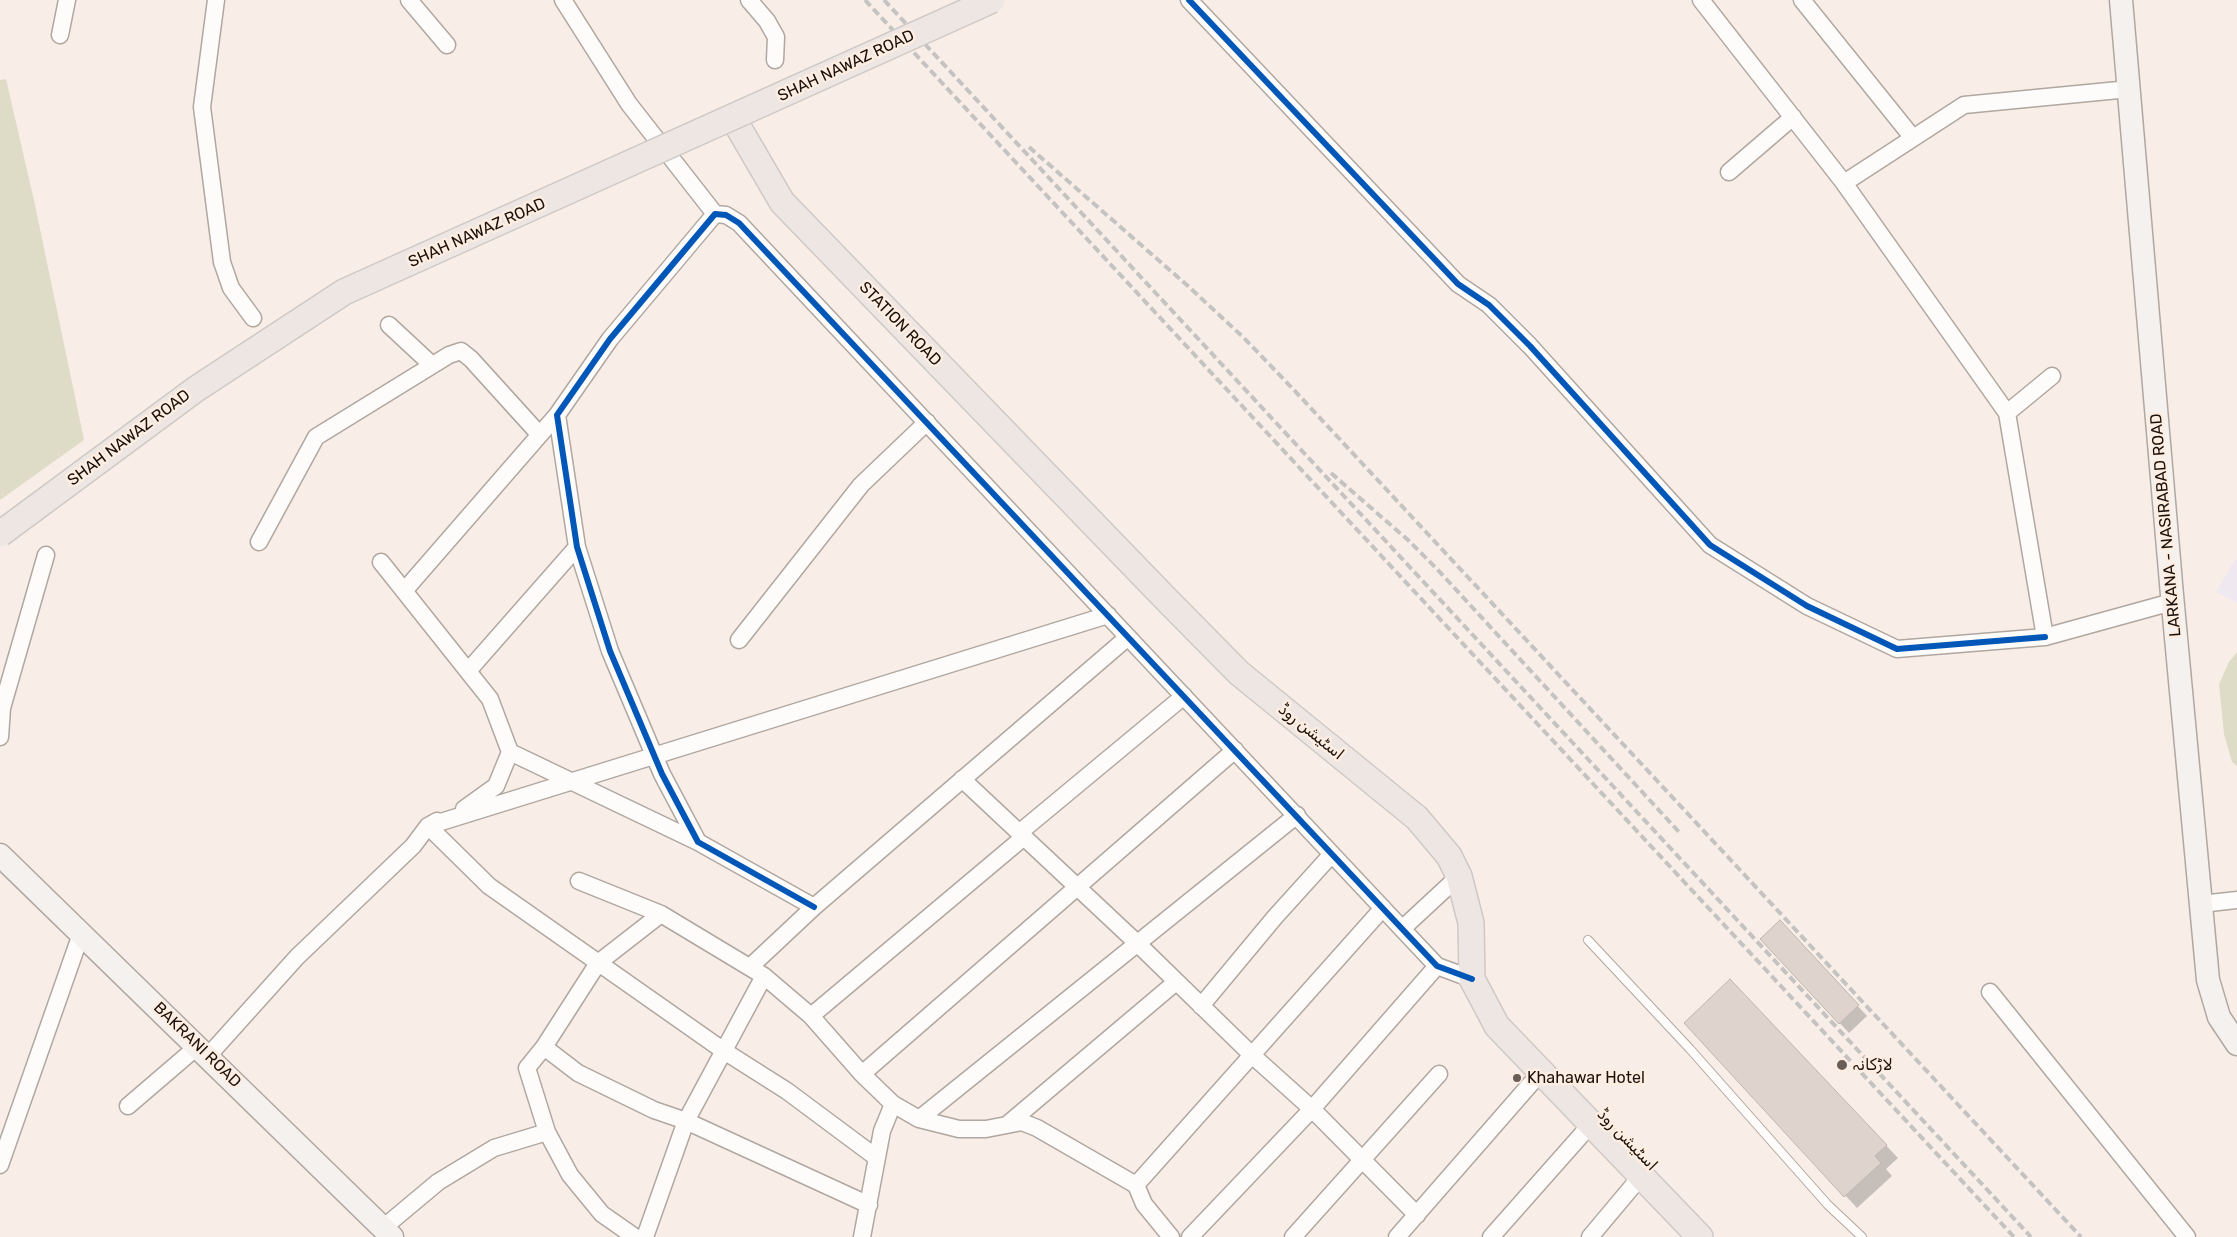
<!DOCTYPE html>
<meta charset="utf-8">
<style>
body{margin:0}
canvas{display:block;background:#f8eee7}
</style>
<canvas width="2237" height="1237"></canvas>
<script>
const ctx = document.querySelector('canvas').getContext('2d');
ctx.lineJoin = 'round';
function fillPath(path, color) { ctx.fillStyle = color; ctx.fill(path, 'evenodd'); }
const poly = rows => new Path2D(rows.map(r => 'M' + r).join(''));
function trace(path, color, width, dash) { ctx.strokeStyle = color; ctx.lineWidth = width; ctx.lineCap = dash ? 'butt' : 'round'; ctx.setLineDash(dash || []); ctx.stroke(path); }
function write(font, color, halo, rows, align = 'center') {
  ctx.font = font + ' Rubik,"Noto Sans Arabic",sans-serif'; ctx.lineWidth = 5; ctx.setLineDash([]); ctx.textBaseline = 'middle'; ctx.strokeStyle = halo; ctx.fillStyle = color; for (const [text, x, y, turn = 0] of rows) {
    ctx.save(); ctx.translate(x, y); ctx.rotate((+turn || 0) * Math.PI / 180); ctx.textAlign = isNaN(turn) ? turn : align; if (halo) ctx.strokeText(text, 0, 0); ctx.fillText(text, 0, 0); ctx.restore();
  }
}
const commercial = poly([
 [2235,559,2237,560,2237,603,2216,592]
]);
const green = poly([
 [6,79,35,205,84,440,0,500,0,80],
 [2237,652,2237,766,2232,762,2224,734,2219,684,2229,662]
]);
const shadow = poly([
 [1789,931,1867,1016,1849,1033,1761,939],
 [1742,993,1898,1158,1886,1169,1892,1176,1857,1208,1686,1023]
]);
const building = poly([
 [1780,920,1859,1005,1839,1024,1760,939,1780,920],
 [1730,979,1887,1145,1875,1156,1881,1163,1844,1197,1684,1023,1730,979]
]);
const lane = poly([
 [1588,940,1690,1049,1828,1205,1862,1237]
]);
const street = poly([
 [216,0,202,107,222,262,231,288,253,318],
 [409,0,447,45],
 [563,0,629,104,715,214],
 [749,0,767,21,776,37,775,60],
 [1189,0,1458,284,1489,305,1530,346,1710,545,1807,606,1897,649,2045,637],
 [1701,0,1844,183],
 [1802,0,1913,138],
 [60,35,67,0],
 [2129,89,1964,105,1844,183,2007,413,2045,637,2172,602],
 [1729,172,1793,117],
 [389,325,432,365],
 [2007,413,2052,376],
 [259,542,316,437,449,355,461,351,471,359,539,434],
 [381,562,490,699,510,752,496,786,464,809],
 [404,591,557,415],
 [739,640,861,485,927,422],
 [468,671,577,547],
 [0,737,2,708,46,555],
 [510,752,698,842],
 [962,779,1138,944,1253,1056,1312,1109,1417,1215],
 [1019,833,1184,696],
 [579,881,661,914,764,976,811,1016,862,1074,893,1104,919,1119,959,1129,986,1129,1022,1122,1037,1128,1136,1185,1144,1204,1171,1237],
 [2201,904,2237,900],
 [814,907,698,842,662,774,610,651,577,547,557,415,610,339,715,214,726,215,739,223,1437,966,1472,979],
 [1403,928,1459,876],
 [750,967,814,907,1128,637],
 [1990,992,2187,1237],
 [1201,1006,1275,917,1332,854],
 [811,1016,1024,837],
 [544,1047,578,1073,654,1110,686,1121,869,1205],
 [208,1056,297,957,413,846,428,826,437,821],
 [862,1074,1235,750],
 [128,1106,198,1046],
 [919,1119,1297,815],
 [1009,1123,1176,982],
 [877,1158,787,1091,724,1051,489,886,428,826,1108,615],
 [0,1165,81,934],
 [1136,1185,1383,908],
 [383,1228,438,1182,494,1148,547,1132],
 [635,1237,602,1214,570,1175,547,1132,527,1068,544,1047,598,963,661,914],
 [645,1237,686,1121,764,976],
 [862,1237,882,1131,893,1104],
 [1190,1237,1312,1109,1437,966],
 [1293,1237,1439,1074],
 [1397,1237,1541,1072],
 [1491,1237,1592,1123],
 [1590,1237,1642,1175]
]);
const secondary = poly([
 [2121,0,2172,595,2208,980,2219,1017,2237,1044],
 [0,855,392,1237]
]);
const primary = poly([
 [733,118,782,202,1165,598,1239,673,1417,818,1449,856,1459,876,1471,923,1472,979,1497,1026,1700,1237]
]);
const rail = poly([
 [865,0,2014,1237],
 [884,0,2031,1237],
 [1029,147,1188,286,1244,338,1294,390,2081,1237],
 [1331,473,1408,540,1437,569,1679,832]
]);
const primaryBridge = poly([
 [0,534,196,389,344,292,992,0]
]);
const cycleway = poly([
 [1189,0,1458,284,1489,305,1530,346,1710,545,1807,606,1897,649,2045,637],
 [814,907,698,842,662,774,610,651,577,547,557,415,610,339,715,214,726,215,739,223,1437,966,1472,979]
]);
const markers = [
 [1842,1065,6,"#685e57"],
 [1517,1078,5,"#685e57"]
];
const streetNames = [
 ["SHAH NAWAZ ROAD",846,66,-25],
 ["SHAH NAWAZ ROAD",477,233,-24],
 ["STATION ROAD",900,324,46],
 ["SHAH NAWAZ ROAD",129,438,-37],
 ["LARKANA - NASIRABAD ROAD",2166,525,-95],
 ["اسٹیشن روڈ",1311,732,39],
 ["BAKRANI ROAD",197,1045,44],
 ["اسٹیشن روڈ",1627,1140,46]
];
const poiNames = [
 ["لاڑکانہ",1853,1065],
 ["Khahawar Hotel",1527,1078]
];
fillPath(commercial, '#efe8f1');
fillPath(green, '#dedbc6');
fillPath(shadow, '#0003');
fillPath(building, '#ded4cd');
trace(building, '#bfb6af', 1);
trace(lane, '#b0a7a0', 10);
trace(street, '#b0a7a0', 19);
trace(secondary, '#b0a7a0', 25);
trace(primary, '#cfc9c5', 28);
trace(lane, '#fefcfb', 8);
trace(street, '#fefcfb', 16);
trace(secondary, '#f5f1ef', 22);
trace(primary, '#ede6e3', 25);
trace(rail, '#c5c3c1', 4, [8, 4]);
trace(primaryBridge, '#cfc9c5', 28, []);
trace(primaryBridge, '#ede6e3', 25);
trace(cycleway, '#0057b8', 6);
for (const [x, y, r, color] of markers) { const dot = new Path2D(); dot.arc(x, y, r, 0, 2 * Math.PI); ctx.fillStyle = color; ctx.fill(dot); trace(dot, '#feede1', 2); }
write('16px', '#1a110a', '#feede1', streetNames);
write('16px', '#1a110a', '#feede1', poiNames, 'left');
</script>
